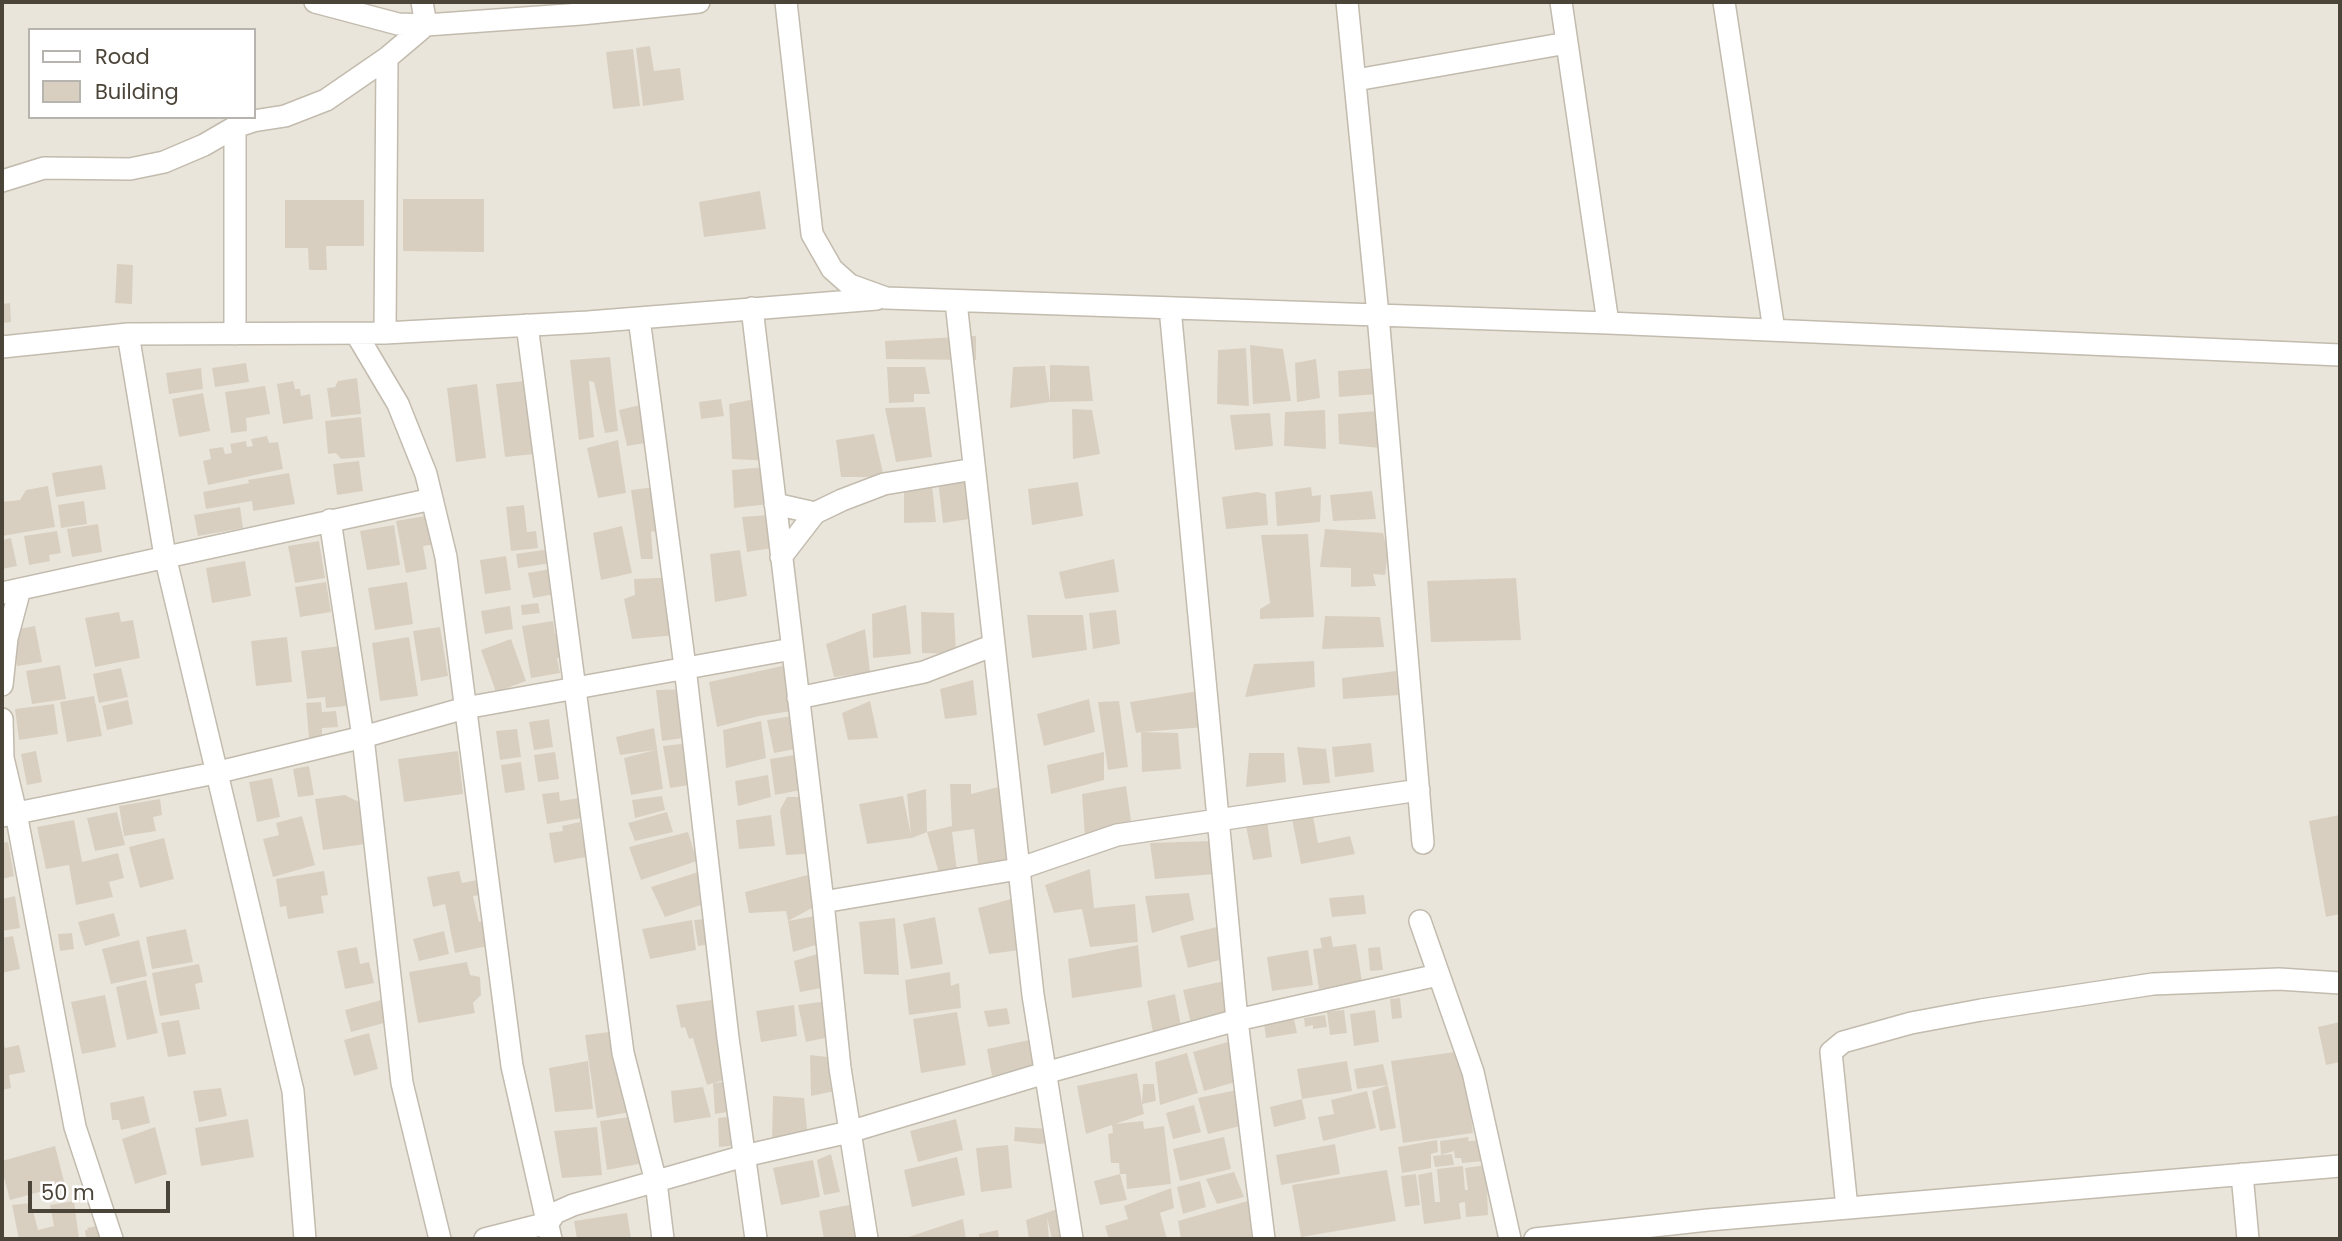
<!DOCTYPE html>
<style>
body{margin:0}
#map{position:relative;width:2342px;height:1241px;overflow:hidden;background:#f6f3ec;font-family:Poppins,sans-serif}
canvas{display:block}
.frame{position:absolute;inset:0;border:4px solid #4b4439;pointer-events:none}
.legend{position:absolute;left:28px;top:28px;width:228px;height:91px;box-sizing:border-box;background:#fff;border:2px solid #b7b4b0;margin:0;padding:9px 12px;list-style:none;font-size:21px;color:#4b4439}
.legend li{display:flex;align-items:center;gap:14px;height:35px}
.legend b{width:35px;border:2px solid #b7b4b0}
.scale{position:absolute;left:28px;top:1181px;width:142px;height:32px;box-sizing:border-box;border:4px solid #4b4439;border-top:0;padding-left:9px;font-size:21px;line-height:24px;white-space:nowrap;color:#4b4439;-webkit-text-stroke:5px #fff;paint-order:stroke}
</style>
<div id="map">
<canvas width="2342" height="1241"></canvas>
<div class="frame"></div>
<ul class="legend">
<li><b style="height:9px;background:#fff"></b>Road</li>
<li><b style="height:19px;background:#d8cfc1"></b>Building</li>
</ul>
<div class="scale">50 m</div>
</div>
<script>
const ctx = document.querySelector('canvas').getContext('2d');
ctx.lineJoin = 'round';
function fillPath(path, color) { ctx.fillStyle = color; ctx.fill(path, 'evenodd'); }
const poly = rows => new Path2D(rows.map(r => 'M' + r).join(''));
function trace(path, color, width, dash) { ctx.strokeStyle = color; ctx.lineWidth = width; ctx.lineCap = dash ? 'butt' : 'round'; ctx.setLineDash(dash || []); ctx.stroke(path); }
const residential = poly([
 [2,2,2340,2,2340,1239,2,1239],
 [30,30,254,30,254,117,30,117]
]);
const building = poly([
 [650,46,654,71,680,68,684,100,643,106,636,48],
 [633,49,640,106,613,109,606,52],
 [760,191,766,229,704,237,699,202],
 [403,199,484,199,484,252,403,251],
 [285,200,364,200,364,246,326,246,327,270,309,270,308,248,285,248],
 [117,264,133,265,132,304,115,303],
 [10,303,11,322,2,323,2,304],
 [976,336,976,360,886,359,885,341],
 [1250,345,1283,349,1291,401,1253,404],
 [1246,348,1249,406,1217,404,1218,350],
 [610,357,618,431,605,433,594,382,589,381,594,437,579,440,570,360],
 [1316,359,1320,398,1297,402,1295,363],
 [246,363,249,382,215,387,212,368],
 [1050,365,1089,366,1093,401,1050,402],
 [1045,366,1050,402,1010,408,1013,367],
 [887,367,925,367,930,394,914,394,914,402,889,403],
 [201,368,203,389,169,394,166,373],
 [1375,368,1377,394,1339,397,1338,371],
 [357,378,361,414,331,417,327,388,335,387,338,381],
 [293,381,295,389,300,389,301,396,310,394,313,419,283,424,277,384],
 [525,381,534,454,505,457,496,384],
 [477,384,486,458,456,462,447,388],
 [265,386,270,414,246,418,247,431,231,433,225,392],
 [203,393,210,431,179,437,172,399],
 [771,396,775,461,732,459,729,404],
 [721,399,724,416,701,419,699,402],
 [662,400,664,440,627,446,619,410],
 [925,407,932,457,896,462,885,408],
 [1072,409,1092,410,1100,454,1073,459],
 [1325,410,1326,449,1284,446,1285,412],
 [1377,411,1380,448,1339,444,1338,414],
 [1270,413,1273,446,1235,450,1230,415],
 [361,417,365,457,341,459,336,453,328,454,325,421],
 [874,434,884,477,841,477,836,440],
 [267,436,269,443,278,442,283,469,208,485,203,461,211,459,209,449,223,447,225,454,232,453,230,444,246,441,247,447,253,446,251,439],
 [618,440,626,493,598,498,587,448],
 [359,461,363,491,337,495,333,464],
 [102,465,106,489,56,497,52,473],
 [765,467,769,504,734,508,732,470],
 [289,473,295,504,253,511,252,501,206,509,203,492,249,483,248,480],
 [983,477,989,516,943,523,938,481],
 [1078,482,1083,516,1032,525,1028,489],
 [671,485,676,537,651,531,653,559,641,559,631,490],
 [932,485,936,522,904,523,904,489],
 [48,486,55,527,2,536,2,502,20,500,26,490],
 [1311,487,1312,496,1321,495,1320,522,1277,526,1275,492],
 [1372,491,1376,519,1333,521,1330,495],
 [1257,492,1266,494,1268,525,1226,529,1222,497],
 [84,501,87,524,61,528,58,505],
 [524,505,527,532,536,531,538,548,511,551,506,507],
 [240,507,243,528,198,536,194,515],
 [781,514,784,546,747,552,742,517],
 [431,515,436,544,423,546,427,569,406,573,396,521],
 [98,524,102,552,72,557,67,529],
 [394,525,400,565,367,570,360,531],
 [622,526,632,573,601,580,593,533],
 [1325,529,1383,533,1388,553,1385,575,1373,574,1376,586,1351,587,1351,568,1320,567],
 [57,531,61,553,49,555,50,561,29,565,24,536],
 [1308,534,1314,617,1260,619,1260,609,1270,603,1261,535],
 [11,538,17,566,2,569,2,540],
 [319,541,325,578,295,583,288,546],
 [550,549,552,563,518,568,516,554],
 [740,550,747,596,715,602,710,554],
 [506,556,511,590,485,594,480,560],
 [1114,559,1119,592,1065,599,1059,572],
 [245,561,251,596,212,603,206,568],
 [550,569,555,594,533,598,528,573],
 [681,577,689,634,632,639,624,599,635,595,634,579],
 [1516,578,1521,640,1431,642,1427,581],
 [326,582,331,612,300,617,295,587],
 [407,582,413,624,375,630,368,588],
 [538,603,540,613,522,615,521,605],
 [906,605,911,654,873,658,872,614],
 [510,606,513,629,485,634,481,611],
 [1116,610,1120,644,1093,649,1089,613],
 [119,612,121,622,133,620,140,658,95,667,85,618],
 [921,612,954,613,956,654,922,653],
 [1027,615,1083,615,1087,650,1032,658],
 [1325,616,1380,617,1384,647,1322,649],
 [553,621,555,634,561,635,565,657,557,658,560,673,531,678,522,626],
 [35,626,42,662,17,666,13,630],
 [440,627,448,676,421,681,413,631],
 [865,629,870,672,834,677,826,644],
 [287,637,292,682,256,686,251,641],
 [409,637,418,696,380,701,372,643],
 [511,639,526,681,496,692,481,650],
 [340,646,347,706,326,708,325,697,307,699,301,651],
 [1314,661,1315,687,1245,697,1254,664],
 [801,662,805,709,759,716,717,727,709,682],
 [60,665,66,699,32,704,26,671],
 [121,668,128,697,99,703,93,674],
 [1396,671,1399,695,1343,699,1342,678],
 [973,680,977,715,945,719,940,689],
 [692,689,697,736,662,741,656,690],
 [1212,689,1218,726,1141,732,1178,733,1181,769,1142,772,1141,732,1136,733,1130,702],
 [94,696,102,736,67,742,60,702],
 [1089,699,1095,732,1044,746,1037,714],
 [128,700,133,724,107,730,102,706],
 [870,701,878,738,848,740,842,713],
 [1119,701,1128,767,1108,770,1098,702],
 [321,702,322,712,336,711,338,727,322,728,322,737,309,738,306,703],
 [54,704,58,734,19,740,15,709],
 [806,714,811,746,774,753,767,720],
 [549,719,553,747,534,750,529,722],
 [761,721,766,758,726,768,723,730],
 [654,728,663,789,631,795,624,758,655,750,620,755,616,737],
 [517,729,521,757,500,760,496,731],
 [700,742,707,782,670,788,663,746],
 [1371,743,1374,772,1335,777,1332,747],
 [1297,747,1326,749,1330,783,1303,785],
 [36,751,42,782,27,785,21,754],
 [458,751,463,794,404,802,398,759],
 [555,752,559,779,538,782,534,755],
 [813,752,816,787,775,795,770,759],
 [1104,752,1104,780,1051,794,1047,765],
 [1249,753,1284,753,1286,782,1246,787],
 [521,762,525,790,505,793,501,765],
 [309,766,314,795,298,797,293,769],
 [768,775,771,797,738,806,735,781],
 [272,778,280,817,257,822,249,782],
 [950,784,971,784,971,794,1002,786,1017,860,978,864,974,829,952,832,957,871,939,873,927,832,952,826],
 [1126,786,1131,821,1085,837,1082,794],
 [926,789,927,832,912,838,867,844,859,804,903,796,911,835,907,794],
 [559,792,560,801,579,798,582,818,547,824,542,794],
 [345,795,359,802,365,844,323,850,315,799],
 [662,796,665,810,635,818,632,800],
 [787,797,816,797,824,853,786,855,780,810],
 [160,799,162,815,153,817,156,831,124,836,119,806],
 [117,812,125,845,95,851,87,818],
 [667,812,673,832,635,841,628,823],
 [771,815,775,846,739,849,736,820],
 [2340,815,2340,914,2326,917,2309,821],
 [302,816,315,865,273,877,263,839,279,835,276,823],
 [1313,816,1318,843,1350,836,1355,854,1301,864,1292,819],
 [74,820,82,862,118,853,124,878,109,882,113,897,76,905,69,865,46,869,37,827],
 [1267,820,1272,857,1253,860,1246,826],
 [580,822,586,857,554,863,549,833,563,831,562,826],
 [688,832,697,861,641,880,629,847],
 [164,838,174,879,140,888,129,847],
 [1212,841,1215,874,1155,879,1150,843],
 [8,842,14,876,2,879,2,843],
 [708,869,719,899,665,917,651,887],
 [1090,869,1094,908,1135,904,1138,942,1090,947,1082,909,1054,913,1045,885],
 [324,871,328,895,321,896,324,913,288,919,286,906,280,907,276,879],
 [459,871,462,883,477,880,480,895,473,896,479,922,487,920,492,945,455,953,445,904,433,907,427,877],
 [811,874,823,902,788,921,786,911,749,913,745,892],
 [1189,893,1194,920,1152,933,1145,896],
 [1364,895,1366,914,1332,917,1329,898],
 [15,896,20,928,2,931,2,899],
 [1011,899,1020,950,989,954,978,908],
 [114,913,120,936,85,946,78,922],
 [815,916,819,944,793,952,788,921],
 [935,917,943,964,911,969,903,924],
 [721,918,726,942,698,946,694,920],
 [895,918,899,975,864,974,859,922],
 [692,920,696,950,650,959,642,929],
 [1217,927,1220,960,1188,968,1180,936],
 [186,929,193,962,152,969,146,937],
 [444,931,449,954,419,961,413,939],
 [72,933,74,949,60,951,58,934],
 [13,936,20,969,2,973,2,938],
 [1331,936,1333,947,1356,944,1362,982,1319,989,1313,949,1322,948,1320,938],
 [139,940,147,976,111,984,102,949],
 [1138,945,1142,987,1072,998,1068,959],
 [357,947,360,964,369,962,374,983,345,989,337,951],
 [1380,947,1383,970,1370,971,1368,948],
 [1308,950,1313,985,1272,991,1267,957],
 [824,952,832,986,800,992,794,961],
 [467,962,470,975,480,977,481,995,473,1003,475,1013,418,1023,409,972],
 [199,964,203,982,195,984,200,1009,160,1016,152,973],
 [950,972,951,986,959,983,961,1008,909,1015,905,980],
 [146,980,158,1033,127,1040,116,987],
 [1229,980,1233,1018,1192,1028,1183,990],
 [1175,994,1182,1032,1154,1038,1147,1001],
 [105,995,116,1047,82,1054,71,1002],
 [1400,998,1402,1018,1392,1019,1390,999],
 [385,999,391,1021,351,1032,345,1010],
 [843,999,844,1034,806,1042,798,1005],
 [712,1000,722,1017,743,1075,713,1083,742,1080,746,1109,715,1114,713,1083,707,1085,693,1038,689,1039,685,1027,681,1028,676,1005],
 [794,1005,797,1036,761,1042,756,1011],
 [1007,1008,1010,1024,988,1027,984,1011],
 [1344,1010,1347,1033,1330,1035,1327,1012],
 [1375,1010,1379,1042,1354,1046,1350,1014],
 [957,1012,966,1065,921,1073,913,1019],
 [1325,1015,1327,1027,1313,1029,1313,1025,1305,1027,1304,1018],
 [1294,1019,1297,1033,1266,1038,1264,1024],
 [179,1020,186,1054,168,1057,161,1023],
 [2340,1022,2340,1062,2326,1065,2318,1027],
 [626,1030,636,1111,597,1118,585,1035],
 [369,1033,378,1069,354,1076,344,1040],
 [2,1036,5,1048,19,1045,25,1072,9,1075,11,1088,2,1090],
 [1029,1040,1035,1067,992,1076,987,1049],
 [1231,1041,1239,1081,1204,1091,1193,1052],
 [1462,1051,1473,1133,1403,1143,1391,1061],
 [1187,1053,1198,1093,1160,1105,1155,1062],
 [810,1055,845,1059,849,1088,811,1096],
 [588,1061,593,1109,555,1112,549,1068],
 [1347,1061,1352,1091,1302,1099,1297,1069],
 [1383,1064,1388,1085,1357,1089,1354,1069],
 [1137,1073,1142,1104,1143,1084,1154,1084,1156,1101,1142,1104,1144,1114,1115,1124,1143,1121,1144,1129,1164,1126,1171,1184,1127,1189,1126,1174,1120,1174,1127,1200,1100,1205,1094,1181,1120,1174,1119,1163,1111,1163,1108,1134,1113,1133,1112,1125,1086,1134,1077,1086],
 [1388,1085,1396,1128,1380,1131,1372,1091],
 [703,1087,711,1117,674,1123,671,1091],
 [221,1088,227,1116,199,1122,193,1091],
 [1237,1090,1244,1125,1208,1134,1198,1098],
 [1367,1091,1376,1128,1323,1141,1318,1117,1334,1114,1331,1100],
 [144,1096,150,1123,121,1130,119,1120,112,1120,110,1103],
 [773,1096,804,1098,808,1138,772,1141],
 [1302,1099,1306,1119,1274,1127,1270,1107],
 [1194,1105,1201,1132,1173,1139,1166,1113],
 [747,1115,750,1144,719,1147,718,1118],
 [638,1116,644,1163,607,1170,600,1121],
 [248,1119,254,1157,201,1166,195,1128],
 [956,1119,963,1150,918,1162,910,1131],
 [155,1127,167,1174,135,1184,122,1139],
 [597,1127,602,1175,562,1178,554,1131],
 [1015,1127,1051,1129,1054,1142,1040,1144,1014,1141],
 [1224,1137,1231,1169,1180,1181,1173,1149],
 [1469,1137,1468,1141,1482,1140,1484,1161,1462,1163,1461,1158,1455,1158,1454,1151,1441,1155,1440,1141],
 [1437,1140,1438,1152,1431,1154,1431,1168,1402,1173,1398,1147],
 [1335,1144,1340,1174,1281,1185,1276,1155],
 [1008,1145,1012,1188,981,1192,976,1148],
 [55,1146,65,1185,10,1200,2,1170,2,1161],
 [831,1154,840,1192,824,1195,817,1160],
 [1452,1154,1454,1165,1435,1167,1433,1156],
 [957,1157,965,1195,912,1207,904,1170],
 [813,1160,820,1197,781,1205,773,1168],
 [1486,1165,1488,1215,1466,1217,1465,1202,1459,1203,1461,1219,1424,1224,1418,1175,1432,1172,1435,1202,1440,1202,1437,1169,1463,1166,1465,1190,1468,1190,1465,1168],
 [1387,1170,1396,1221,1301,1237,1292,1185],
 [1234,1172,1244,1197,1217,1204,1206,1179],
 [1416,1174,1420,1205,1405,1207,1401,1176],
 [1200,1181,1206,1207,1183,1214,1177,1187],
 [1171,1188,1174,1208,1160,1213,1167,1239,1109,1239,1105,1226,1128,1219,1124,1206],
 [1251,1200,1256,1239,1181,1239,1178,1221],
 [74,1201,79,1239,19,1239,12,1205,31,1203,38,1230,54,1226,50,1205],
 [859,1203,867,1239,824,1239,819,1211],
 [1063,1207,1070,1239,1052,1239,1047,1217,1049,1239,1029,1239,1026,1220],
 [627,1213,631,1239,577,1239,574,1221],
 [963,1219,966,1239,902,1239],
 [101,1225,103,1239,86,1238,85,1230,88,1230,87,1228],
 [998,1230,999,1239,979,1239,979,1234]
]);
const minor = poly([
 [315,2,398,24,426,25,581,14,699,2],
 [786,2,812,234,832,269,850,285,886,298,1608,323,2340,355],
 [1347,2,1378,315,1423,843],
 [1561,2,1608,323],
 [1724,2,1774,330],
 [1356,80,1567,43],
 [2,181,44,168,130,169,164,162,204,145,235,127,253,121,285,116,326,100,387,58,426,25,422,2],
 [956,302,1033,995,1072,1239],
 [752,308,823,902,840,1068,867,1239],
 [1170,308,1237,1020,1264,1239],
 [639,318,685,667,728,1038,756,1239],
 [527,325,623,1053,656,1182,663,1239],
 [385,333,387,58],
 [128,334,165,556,293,1091,305,1239],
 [235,334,235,127],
 [357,335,398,404,426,474,446,557,512,1066,551,1239],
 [2,347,128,334,385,333,588,322,877,299],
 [775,504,815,513],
 [330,520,363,737,402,1083,440,1239],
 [781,557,815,513,842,500,884,484,974,469],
 [2,593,432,499],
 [2,685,7,638,20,589],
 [798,698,924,672,994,645],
 [2,719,3,758,16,813,75,1127,112,1239],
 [2,816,215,773,363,737,465,708,792,649],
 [823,902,1018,869,1117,835,1419,790],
 [1420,921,1473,1072,1510,1239],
 [2242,1174,2248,1239],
 [1847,1208,1831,1052,1843,1042,1911,1023,1981,1010,2153,984,2279,979,2340,983],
 [485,1239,548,1223,555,1213,573,1205,744,1156,849,1132,1045,1073,1237,1020,1438,975],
 [1535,1239,1708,1220,2340,1166]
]);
fillPath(residential, '#eae5da');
fillPath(building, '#d8cfc1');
trace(minor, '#c2bbae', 24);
trace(minor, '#fff', 21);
</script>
